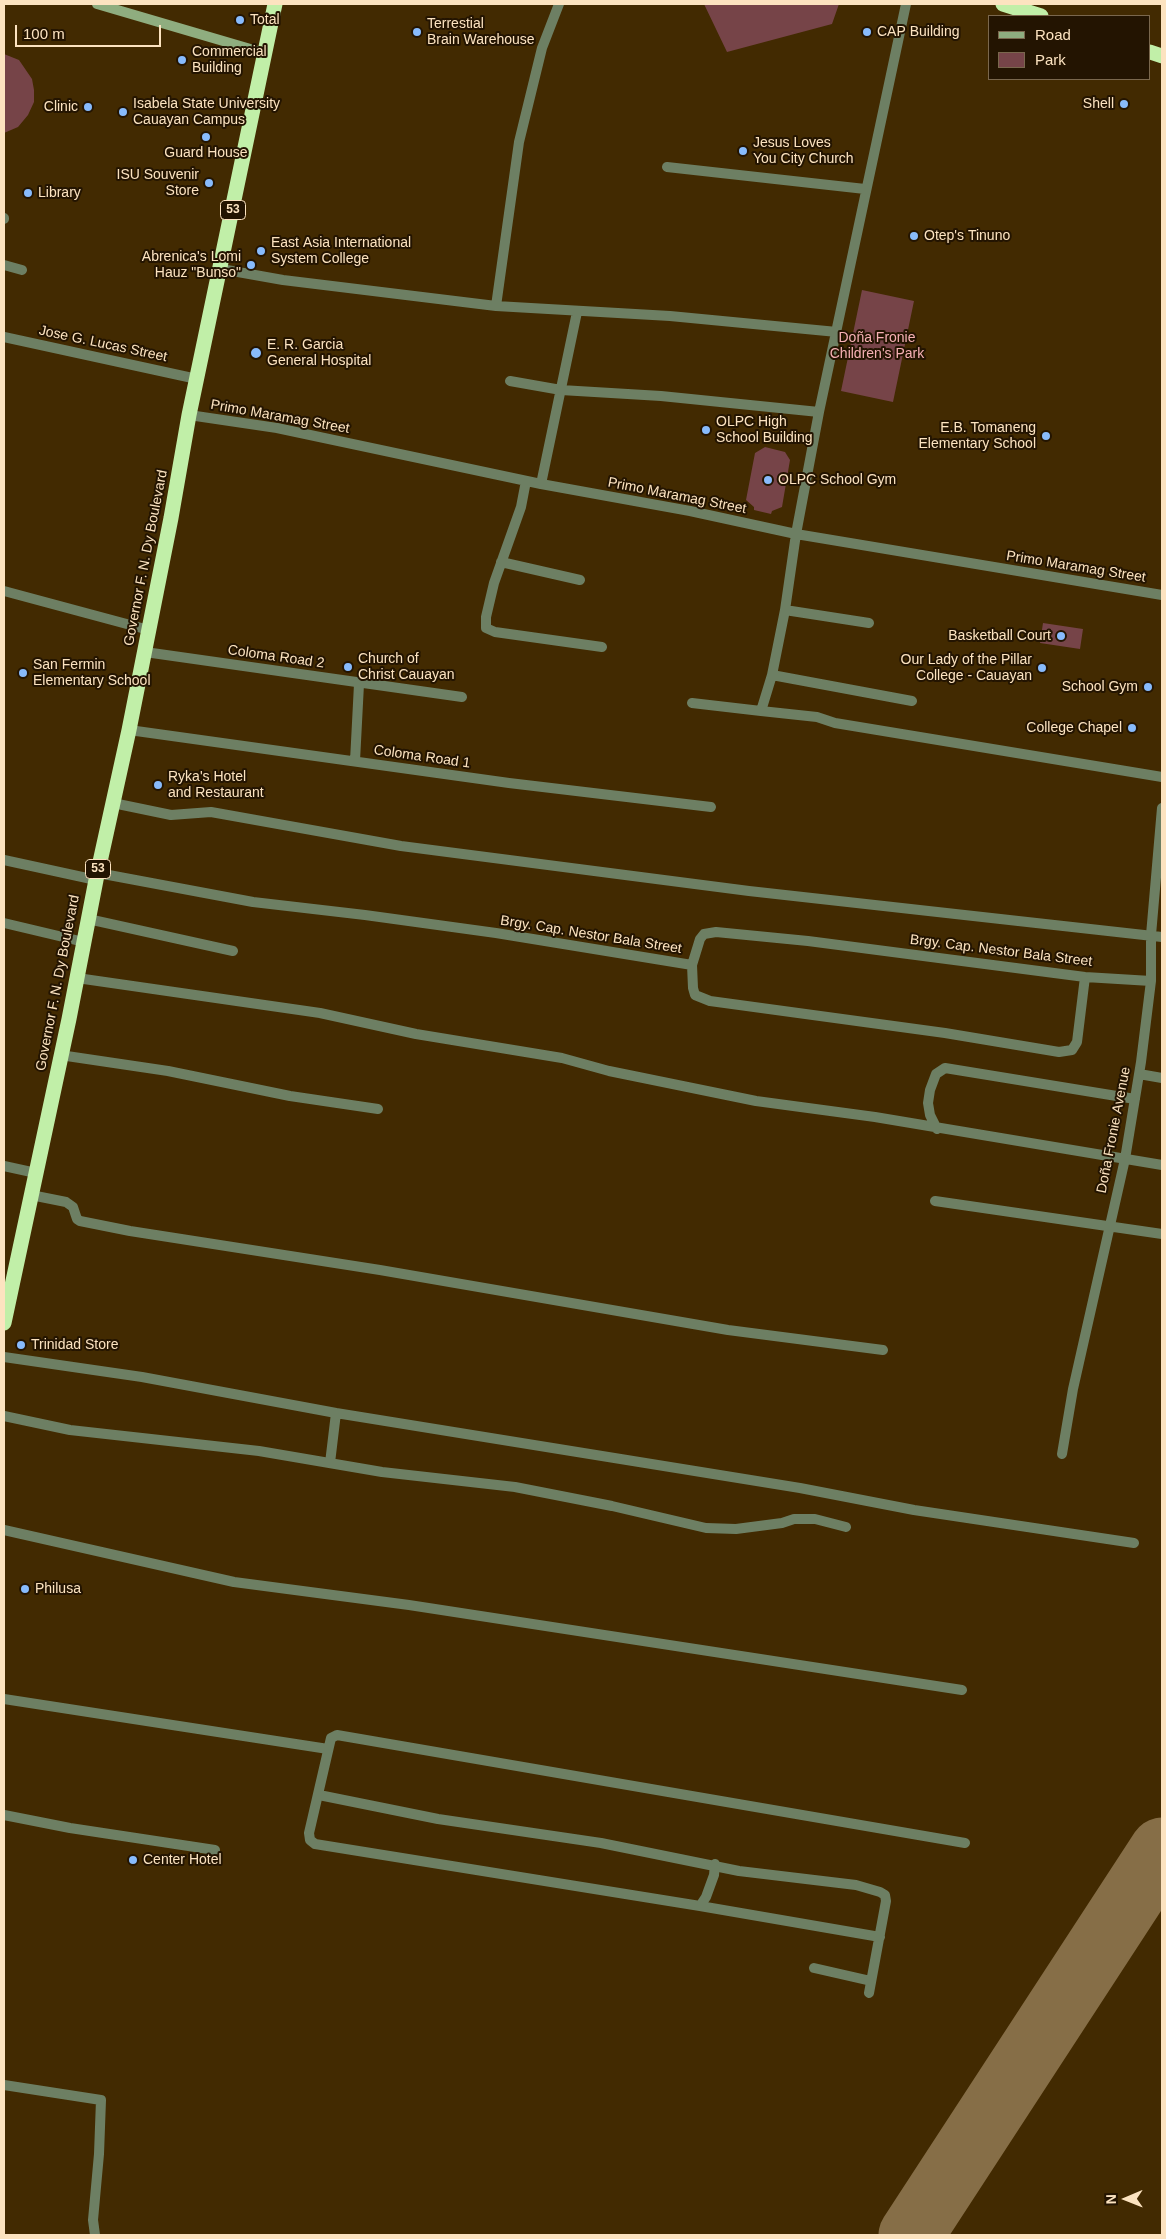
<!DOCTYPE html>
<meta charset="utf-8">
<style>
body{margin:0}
#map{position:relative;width:1166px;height:2239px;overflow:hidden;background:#422a01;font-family:Arial,sans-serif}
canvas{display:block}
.frame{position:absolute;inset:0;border:5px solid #fce3c0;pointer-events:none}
.legend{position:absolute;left:988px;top:15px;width:162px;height:65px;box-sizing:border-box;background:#231401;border:1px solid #7a674d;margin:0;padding:6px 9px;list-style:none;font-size:15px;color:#fce3c0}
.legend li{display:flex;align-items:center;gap:10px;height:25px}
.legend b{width:25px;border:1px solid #7a674d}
.north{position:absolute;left:1101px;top:2174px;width:50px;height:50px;-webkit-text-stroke:4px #231401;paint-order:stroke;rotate:269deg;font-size:14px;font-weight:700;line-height:20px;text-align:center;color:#fce3c0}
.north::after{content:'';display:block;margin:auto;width:18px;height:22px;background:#fce3c0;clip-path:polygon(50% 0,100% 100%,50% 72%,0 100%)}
.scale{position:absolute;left:15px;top:25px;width:146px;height:22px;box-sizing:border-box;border:2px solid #fce3c0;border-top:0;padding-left:6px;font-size:15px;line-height:18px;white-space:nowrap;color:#fce3c0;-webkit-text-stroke:4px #231401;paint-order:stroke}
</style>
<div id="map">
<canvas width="1166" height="2239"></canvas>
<div class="frame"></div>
<ul class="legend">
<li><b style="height:6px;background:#8fad7f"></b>Road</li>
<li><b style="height:14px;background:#764448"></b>Park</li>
</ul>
<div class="north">N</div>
<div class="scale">100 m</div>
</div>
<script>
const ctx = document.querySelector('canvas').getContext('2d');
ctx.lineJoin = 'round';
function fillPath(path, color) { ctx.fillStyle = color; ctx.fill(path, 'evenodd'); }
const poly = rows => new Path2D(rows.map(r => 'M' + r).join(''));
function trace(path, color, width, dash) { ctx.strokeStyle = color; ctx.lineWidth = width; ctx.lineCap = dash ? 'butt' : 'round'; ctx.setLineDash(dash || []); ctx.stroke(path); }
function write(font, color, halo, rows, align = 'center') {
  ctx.font = font + ' Arial,sans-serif'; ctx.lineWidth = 4; ctx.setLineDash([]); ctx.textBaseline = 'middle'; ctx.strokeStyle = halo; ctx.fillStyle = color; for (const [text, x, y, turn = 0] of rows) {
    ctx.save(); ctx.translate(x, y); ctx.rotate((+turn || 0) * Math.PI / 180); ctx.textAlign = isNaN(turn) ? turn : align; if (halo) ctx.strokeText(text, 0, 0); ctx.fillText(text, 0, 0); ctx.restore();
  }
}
const green = poly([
 [704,4,839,4,832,24,727,52],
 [4,54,19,60,32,79,34,90,34,102,28,115,18,127,4,133],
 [862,290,914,301,893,402,841,391],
 [765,447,785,452,790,460,782,507,772,511,771,514,754,510,754,507,746,500,755,453],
 [1043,623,1083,629,1080,649,1040,643]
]);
const runway = poly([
 [911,2235,1162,1850]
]);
const street = poly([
 [667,167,865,189],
 [4,219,4,218],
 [4,265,22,270],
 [221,269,283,280,496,306,670,316,837,332],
 [496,306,519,142,542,48,559,4],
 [4,337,197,379],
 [510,381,561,390,661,396,819,412],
 [189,415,277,428,541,484,690,511,796,534,1162,595],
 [526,481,521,507,494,583,486,617,486,628,495,632,602,647],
 [541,484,577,312],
 [501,562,580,580],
 [4,591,149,630],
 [785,610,869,623],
 [145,652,462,697],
 [772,675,912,701],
 [692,703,761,711,772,675,785,610,796,534,819,412,906,4],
 [761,711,817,717,835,723,1162,777],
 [129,730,509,783,711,807],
 [355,761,359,684],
 [113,803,171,815,211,812,401,846,749,891,1162,937],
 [4,860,96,880],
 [98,873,253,902,365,915,496,933,692,965,700,939,704,934,716,932,808,941,1085,977,1151,981],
 [88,919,233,951],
 [4,923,84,942],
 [692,965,693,988,695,995,710,1001,945,1033,1059,1052,1072,1050,1077,1042,1085,977],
 [77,978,320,1013,416,1034,562,1058,609,1071,756,1101,875,1117,1162,1165],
 [60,1055,168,1071,290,1096,378,1109],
 [1139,1074,1162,1078],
 [937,1129,930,1115,928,1103,930,1090,936,1074,945,1068,1135,1099],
 [4,1166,36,1173],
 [31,1195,66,1202,73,1207,77,1219,80,1221,130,1231,380,1270,728,1330,883,1350],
 [935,1201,1162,1234],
 [4,1357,142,1377,336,1413],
 [4,1416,70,1430,259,1451,382,1472,515,1487,612,1506,706,1528,736,1529,782,1523,794,1519,815,1519,846,1527],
 [1062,1454,1073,1389,1125,1159,1141,1062,1151,981,1151,935,1162,808],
 [330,1463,336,1413,800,1488,914,1510,1134,1543],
 [4,1530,234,1582,409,1605,962,1690],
 [4,1699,328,1749],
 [319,1795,438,1819,601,1843,739,1871,856,1885,880,1892,885,1895,886,1901,869,1993],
 [4,1815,70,1828,215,1850],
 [715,1864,714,1875,706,1897,700,1906,315,1844,310,1840,309,1833,331,1738,337,1735,965,1843],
 [700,1906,880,1937],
 [814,1968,871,1981],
 [4,2085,101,2100,99,2154,93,2220,95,2235]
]);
const secondary = poly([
 [97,4,264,53]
]);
const highway = poly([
 [1003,4,1041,16],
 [1150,52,1162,56],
 [4,1323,69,1019,96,880,129,730,171,518,189,415,275,4]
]);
const markers = [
 [240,20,5,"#88bbfc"],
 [417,32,5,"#88bbfc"],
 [867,32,5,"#88bbfc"],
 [182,60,5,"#88bbfc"],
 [1124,104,5,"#88bbfc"],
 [88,107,5,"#88bbfc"],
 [123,112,5,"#88bbfc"],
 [206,137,5,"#88bbfc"],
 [743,151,5,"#88bbfc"],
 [209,183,5,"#88bbfc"],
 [28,193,5,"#88bbfc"],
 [914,236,5,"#88bbfc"],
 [261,251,5,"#88bbfc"],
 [251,265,5,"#88bbfc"],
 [256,353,6,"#88bbfc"],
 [706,430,5,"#88bbfc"],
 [1046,436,5,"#88bbfc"],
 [768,480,5,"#88bbfc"],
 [1061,636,5,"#88bbfc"],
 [348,667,5,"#88bbfc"],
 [1042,668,5,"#88bbfc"],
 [23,673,5,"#88bbfc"],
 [1148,687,5,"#88bbfc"],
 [1132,728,5,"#88bbfc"],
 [158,785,5,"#88bbfc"],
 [21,1345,5,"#88bbfc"],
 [25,1589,5,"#88bbfc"],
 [133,1860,5,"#88bbfc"]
];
const shields = [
 [233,210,25],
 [98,869,25]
];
const shieldNames = [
 ["53",233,210],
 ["53",98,869]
];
const poiNames = [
 ["Total",250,20],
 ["Terrestial",427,24],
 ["Brain Warehouse",427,40],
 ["CAP Building",877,32],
 ["Commercial",192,52],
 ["Building",192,68],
 ["Isabela State University",133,104],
 ["Cauayan Campus",133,120],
 ["Shell",1114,104,"right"],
 ["Clinic",78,107,"right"],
 ["Jesus Loves",753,143],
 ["You City Church",753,159],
 ["Guard House",206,153,"center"],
 ["ISU Souvenir",199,175,"right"],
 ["Store",199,191,"right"],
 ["Library",38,193],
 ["Otep's Tinuno",924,236],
 ["East Asia International",271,243],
 ["System College",271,259],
 ["Abrenica's Lomi",241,257,"right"],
 ["Hauz \"Bunso\"",241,273,"right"],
 ["E. R. Garcia",267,345],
 ["General Hospital",267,361],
 ["OLPC High",716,422],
 ["School Building",716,438],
 ["E.B. Tomaneng",1036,428,"right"],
 ["Elementary School",1036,444,"right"],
 ["OLPC School Gym",778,480],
 ["Basketball Court",1051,636,"right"],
 ["Church of",358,659],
 ["Christ Cauayan",358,675],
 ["Our Lady of the Pillar",1032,660,"right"],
 ["College - Cauayan",1032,676,"right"],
 ["San Fermin",33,665],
 ["Elementary School",33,681],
 ["School Gym",1138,687,"right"],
 ["College Chapel",1122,728,"right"],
 ["Ryka's Hotel",168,777],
 ["and Restaurant",168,793],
 ["Trinidad Store",31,1345],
 ["Philusa",35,1589],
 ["Center Hotel",143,1860]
];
const parkNames = [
 ["Doña Fronie",877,338],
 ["Children's Park",877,354]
];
const streetNames = [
 ["Jose G. Lucas Street",103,344,12],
 ["Primo Maramag Street",280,417,10],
 ["Primo Maramag Street",677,496,11],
 ["Governor F. N. Dy Boulevard",146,558,-79],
 ["Primo Maramag Street",1076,567,9],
 ["Coloma Road 2",276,657,8],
 ["Coloma Road 1",422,757,8],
 ["Brgy. Cap. Nestor Bala Street",591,935,9],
 ["Brgy. Cap. Nestor Bala Street",1001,951,7],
 ["Governor F. N. Dy Boulevard",58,983,-79],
 ["Doña Fronie Avenue",1114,1130,-79]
];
fillPath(green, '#764448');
trace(runway, '#866e47', 65);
trace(street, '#6d7f63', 10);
trace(secondary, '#8fad7f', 10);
trace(highway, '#c1efa8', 15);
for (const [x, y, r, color] of markers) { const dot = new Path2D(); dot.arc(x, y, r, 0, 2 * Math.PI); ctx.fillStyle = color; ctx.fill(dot); trace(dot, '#231401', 2); }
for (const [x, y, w] of shields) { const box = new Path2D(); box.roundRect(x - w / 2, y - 9.5, w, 19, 4); ctx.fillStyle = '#231401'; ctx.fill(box); trace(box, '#fce3c0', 1); }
write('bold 12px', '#fce3c0', null, shieldNames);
write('14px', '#fce3c0', '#231401', poiNames, 'left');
write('14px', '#f6b0b4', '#231401', parkNames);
write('14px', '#fce3c0', '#231401', streetNames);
</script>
